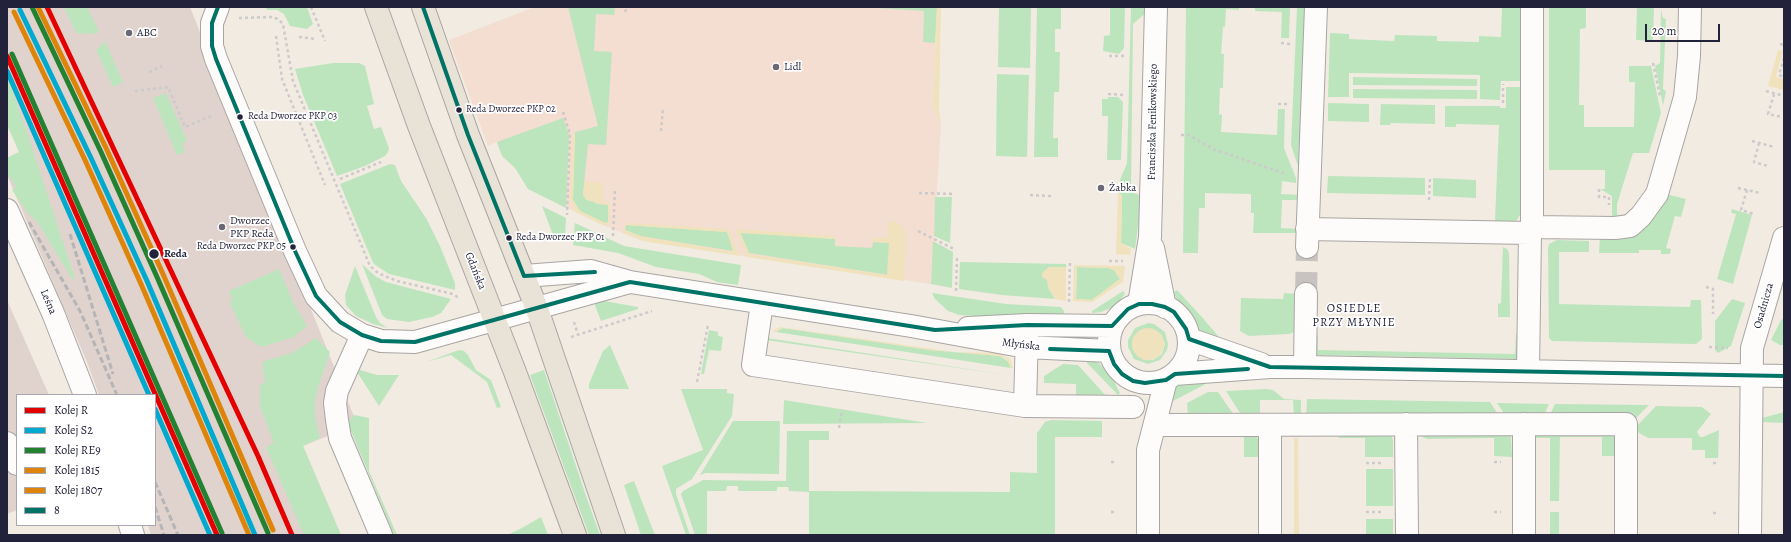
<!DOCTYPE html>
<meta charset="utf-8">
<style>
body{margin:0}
#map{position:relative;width:1791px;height:542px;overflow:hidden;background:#f2ebe2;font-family:Alegreya,serif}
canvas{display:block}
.frame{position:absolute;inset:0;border:8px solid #22223b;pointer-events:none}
.legend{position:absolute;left:16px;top:394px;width:140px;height:132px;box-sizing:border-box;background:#fff;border:1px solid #a7a7b1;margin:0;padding:5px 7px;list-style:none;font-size:12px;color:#22223b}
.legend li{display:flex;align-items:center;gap:8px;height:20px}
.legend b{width:20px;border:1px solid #a7a7b1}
.scale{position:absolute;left:1645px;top:24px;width:75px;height:18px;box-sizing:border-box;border:2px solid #22223b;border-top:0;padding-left:5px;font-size:12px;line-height:14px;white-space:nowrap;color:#22223b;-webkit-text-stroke:3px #fff;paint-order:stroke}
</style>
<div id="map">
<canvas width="1791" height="542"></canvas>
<div class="frame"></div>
<ul class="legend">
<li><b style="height:5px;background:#e50000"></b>Kolej R</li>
<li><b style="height:5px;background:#00a9ce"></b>Kolej S2</li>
<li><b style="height:5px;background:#238132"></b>Kolej RE9</li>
<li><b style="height:5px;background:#de8409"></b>Kolej 1815</li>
<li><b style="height:5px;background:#de8409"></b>Kolej 1807</li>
<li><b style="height:5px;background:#007367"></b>8</li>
</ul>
<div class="scale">20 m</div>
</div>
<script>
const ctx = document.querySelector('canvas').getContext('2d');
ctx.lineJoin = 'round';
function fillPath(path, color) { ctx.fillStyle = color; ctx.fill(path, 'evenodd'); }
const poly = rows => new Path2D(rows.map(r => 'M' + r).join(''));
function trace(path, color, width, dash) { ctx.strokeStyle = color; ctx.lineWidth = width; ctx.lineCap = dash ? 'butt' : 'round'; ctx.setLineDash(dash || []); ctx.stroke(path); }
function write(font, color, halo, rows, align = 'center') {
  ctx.font = font + ' Alegreya,serif'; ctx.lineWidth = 3.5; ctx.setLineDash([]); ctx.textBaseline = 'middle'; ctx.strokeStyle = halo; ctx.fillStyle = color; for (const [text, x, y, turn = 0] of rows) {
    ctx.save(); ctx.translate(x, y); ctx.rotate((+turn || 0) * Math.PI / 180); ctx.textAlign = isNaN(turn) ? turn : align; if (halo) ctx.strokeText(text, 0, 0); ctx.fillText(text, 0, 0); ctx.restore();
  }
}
const built = poly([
 [535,7,937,7,933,107,941,125,931,284,643,241,605,226,528,189,515,168,502,156,497,142,488,146,449,40]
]);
const industrial = poly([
 [7,7,190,7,357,424,303,446,341,535,151,535,148,525,155,525,155,395,99,395,87,362,7,175,7,158,19,152,7,122],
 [7,300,49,395,17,395,17,510,7,514]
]);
const green = poly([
 [64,7,87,7,99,32,93,34,76,33],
 [266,7,307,7,313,24,307,29,290,26,284,14,277,10,267,10],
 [568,7,615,7,614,15,596,14,594,51,612,52,606,145,588,144,583,195,597,204,608,205,608,222,605,223,580,211,573,200,575,132,598,126],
 [862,7,937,7,935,43,923,42,924,11],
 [999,7,1031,7,1030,68,998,67],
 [1037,7,1061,7,1061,29,1055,29,1055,52,1060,52,1059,92,1054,92,1053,138,1058,138,1058,157,1034,157],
 [1110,7,1125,7,1124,48,1119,54,1103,51,1104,36,1110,35],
 [1131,7,1148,7,1148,11,1133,24,1131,189,1134,193,1142,196,1135,249,1121,243,1122,195,1118,193,1120,180,1127,163],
 [1186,7,1239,7,1239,10,1226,9,1225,27,1223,27,1221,54,1224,54,1223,88,1220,88,1219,114,1222,115,1221,132,1277,135,1278,109,1285,109,1284,148,1296,178,1296,183,1282,181,1281,194,1301,195,1301,200,1282,200,1281,228,1301,229,1300,233,1253,233,1254,213,1251,213,1251,194,1205,193,1205,208,1199,208,1198,253,1183,253],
 [1255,7,1290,7,1289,38,1281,38,1282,12,1255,11],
 [1297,7,1307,7,1302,178,1291,145],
 [1502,7,1525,7,1526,81,1501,81,1500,100,1480,99,1480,75,1349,73,1349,97,1328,97,1330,33,1349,34,1349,39,1394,41,1395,35,1437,36,1437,41,1479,42,1479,36,1501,37],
 [1549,7,1586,7,1586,28,1580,29,1579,105,1584,105,1584,127,1634,127,1635,82,1629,82,1629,66,1651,66,1661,113,1649,153,1633,153,1617,204,1617,215,1632,214,1612,220,1612,196,1600,189,1605,189,1605,170,1549,170],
 [1637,7,1654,7,1653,41,1636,40],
 [1661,9,1663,18,1666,19,1663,89,1666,91,1663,106,1655,66,1660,63],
 [105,41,123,82,113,87,96,50],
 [333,63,359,63,365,66,374,104,367,106,374,129,381,127,389,148,388,152,385,156,365,166,337,176,303,95,295,69],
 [997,74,1029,75,1027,157,996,156],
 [7,77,29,138,75,279,72,279,38,223,27,212,12,190,16,187,7,172,7,158,19,152,7,125],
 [1353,77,1477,79,1477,86,1353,85],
 [1506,87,1525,87,1523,211,1516,221,1508,223,1496,222,1495,220,1499,125,1456,124,1456,127,1445,127,1445,106,1500,106,1500,108,1506,108],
 [1353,89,1477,90,1477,99,1353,98],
 [166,93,187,141,182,143,185,152,177,155,153,98],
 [1108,97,1118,97,1123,102,1121,160,1107,160,1108,116,1102,116,1102,99,1108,99],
 [1328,103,1369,104,1369,122,1328,121],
 [1381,104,1435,105,1435,124,1391,123,1390,125,1380,125],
 [563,118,569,135,566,208,528,189,515,168,502,156,497,142],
 [390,164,395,165,401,181,426,218,440,246,455,283,455,290,389,274,374,264,371,258,340,184],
 [1328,176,1425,178,1425,195,1327,193],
 [1433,178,1476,180,1476,198,1433,196],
 [1662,193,1686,199,1681,217,1675,216,1666,248,1671,249,1670,254,1661,254,1661,250,1639,250,1639,253,1599,253,1600,235],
 [935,197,952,197,950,243,934,236],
 [542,206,566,218,565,236,559,239,553,235],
 [1732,209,1752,215,1733,284,1717,279,1736,214,1731,213],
 [575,223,624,246,741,265,738,285,717,282,699,274,656,267,618,253,573,245],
 [626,225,727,232,733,251,640,236,625,230],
 [740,232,835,239,835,246,872,248,873,242,889,243,888,275,749,253],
 [1557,240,1589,241,1589,252,1559,252,1559,304,1690,307,1691,300,1701,300,1702,339,1696,344,1552,341,1549,338,1548,248,1549,244],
 [933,241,953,252,952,288,931,284],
 [1503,247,1507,249,1509,253,1510,317,1498,317,1498,304,1501,303],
 [960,262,1066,264,1066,267,1049,267,1048,287,1055,299,1002,295,959,289],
 [362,264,375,276,386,282,451,299,441,313,432,317,409,322,387,319,382,315],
 [355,266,376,317,380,323,388,328,373,324,356,316,346,305,345,295],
 [1077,267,1109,268,1114,270,1120,279,1092,300,1077,299,1076,299],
 [279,269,294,304,307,326,294,337,261,347,246,337,230,304,232,299,229,291],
 [1177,290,1201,316,1220,338,1207,336,1199,330,1176,298,1174,292],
 [1123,291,1125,294,1121,299,1111,308,1101,312,1092,313,1092,311],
 [932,293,1006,304,1061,307,1064,311,1064,314,1011,318,959,315,948,311,935,299],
 [1284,293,1300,294,1299,330,1289,334,1249,336,1240,331,1241,298,1283,299],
 [1732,299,1745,303,1731,346,1718,353,1715,350,1715,321],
 [604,301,638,307,638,309,601,321,594,303],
 [1784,318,1784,345,1780,345,1771,340,1781,320],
 [1148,323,1154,324,1165,332,1168,344,1167,350,1160,360,1148,364,1134,359,1128,347,1128,340,1135,328],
 [1161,334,1165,344,1162,354,1153,360,1143,360],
 [783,328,930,350,1000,356,1009,362,1011,368,776,332],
 [709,330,718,332,718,336,723,337,721,351,709,350,704,374,701,374],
 [1516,334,1520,335,1520,356,1517,359,1317,355,1313,352,1313,335,1318,335,1318,350,1515,354],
 [316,338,330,352,317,390,315,405,315,417,320,438,303,446,341,535,304,535,266,447,274,443,260,407,260,385,265,382,262,362,294,352],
 [767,338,1013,376,766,340],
 [610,345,629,389,589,389,589,384,603,351],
 [459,350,464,351,468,355,476,370,491,380,501,407,497,408,487,382,451,355,426,362],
 [1088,358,1100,364,1114,381,1120,393,1118,395,1087,363],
 [1063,364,1078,365,1107,397,1076,397,1076,384,1044,383,1044,376],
 [357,369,377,375,399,375,379,406,357,372],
 [544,370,585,493,600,535,589,535,530,375],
 [1204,381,1204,385,1173,401,1169,400,1174,388,1180,383],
 [681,389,727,389,727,393,734,394,732,416,692,479,676,489,676,494,690,535,686,535,662,466,703,450],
 [1266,389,1273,390,1284,399,1301,400,1301,418,1294,418,1293,400,1260,400,1260,418,1242,416,1226,391],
 [1208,392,1218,392,1236,418,1188,417,1187,403],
 [1307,399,1490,402,1501,419,1306,419],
 [784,400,927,423,783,424],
 [1497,403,1549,404,1542,420,1508,419],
 [1555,404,1649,405,1633,421,1548,419],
 [1656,406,1702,407,1711,414,1697,432,1700,437,1703,437,1719,430,1718,458,1705,458,1705,450,1692,450,1692,438,1648,438,1639,433,1636,427],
 [1784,412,1784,423,1761,422,1762,418],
 [354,415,369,418,369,471,397,535,394,535,349,426,349,421],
 [1051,420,1102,421,1102,437,1055,437,1055,535,809,535,809,492,789,491,788,487,777,487,777,491,738,491,738,486,727,486,726,491,707,491,707,535,695,535,681,494,683,491,703,480,786,481,787,431,829,431,829,440,809,440,809,491,1010,492,1010,472,1037,473,1037,433,1045,422],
 [733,421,780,421,779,474,706,473,700,475],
 [1347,431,1391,435,1393,440,1393,457,1365,457,1365,438,1338,438],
 [1508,432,1511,436,1512,457,1494,456,1494,438,1427,439,1415,433],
 [1192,434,1256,436,1258,439,1258,457,1244,457,1244,437,1192,437],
 [1534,434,1612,434,1614,437,1614,456,1602,456,1602,437,1560,437,1559,501,1550,501,1550,438,1531,438],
 [1366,469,1393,469,1393,506,1366,506],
 [634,481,655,535,641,535,624,485],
 [1550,512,1559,512,1559,535,1550,535],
 [541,517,548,535,507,535,520,529],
 [1366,519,1393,519,1393,535,1366,535]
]);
const sand = poly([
 [937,7,941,7,939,110,941,125,933,107],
 [1778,50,1783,51,1776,77,1784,79,1784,90,1768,86],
 [575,132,573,200,580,211,605,223,608,222,608,205,586,200,583,195,585,182,603,183,602,202,610,203,609,223,605,226,575,212,570,201,572,134],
 [1118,193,1122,195,1121,243,1131,249,1130,255,1116,254],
 [889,220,901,225,906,233,904,281,747,257,735,229,835,236,835,239,740,233,749,254,887,275,889,243,873,242,873,238,887,238],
 [625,223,728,229,740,256,643,241,623,233,625,230,640,236,734,252,727,232,626,225],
 [1074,265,1125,266,1123,282,1092,302,1073,301],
 [1077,267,1108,268,1114,270,1120,279,1092,300,1077,299,1076,298],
 [1049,267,1066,267,1066,301,1055,299,1048,287,1047,280,1042,277,1042,273],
 [780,327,954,352,998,353,1010,359,1013,368,1011,368,1006,359,1000,356,930,350,783,328,776,332,772,331],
 '1132 344a16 16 0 1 1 32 0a16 16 0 1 1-32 0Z',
 [1294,438,1298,438,1299,535,1294,535]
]);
const minorTunnel = poly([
 [1306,294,1307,247]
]);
const path = poly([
 [311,7,325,41],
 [625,12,627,7],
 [239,18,272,17,278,19,283,24,293,81,370,266,378,273,397,281,453,294,459,298],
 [276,36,282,79,325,185],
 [299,37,316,39],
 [1281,43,1290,44],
 [1780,44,1784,45],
 [1109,56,1126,56],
 [1784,58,1779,75,1784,77],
 [1653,63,1660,96],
 [149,72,162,66],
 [135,91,168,87,185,127,214,115],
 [1766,91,1784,96],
 [1108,94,1125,95],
 [1774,94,1768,114,1782,117],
 [1503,103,1503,84],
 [1278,104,1290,104],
 [563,112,570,134,567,215],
 [661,131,663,109],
 [1181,135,1189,135,1213,149,1286,174],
 [1752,141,1774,147],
 [1759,143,1754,162,1768,166],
 [340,179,381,162],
 [1738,188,1760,193],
 [1599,189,1599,197,1609,197,1609,205],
 [1747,190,1741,210,1754,214],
 [919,193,955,194],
 [1030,195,1050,196,1050,200],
 [1429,200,1430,178],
 [918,231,954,249],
 [613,236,615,188],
 [1109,261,1123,261],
 [1706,287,1713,289,1713,314],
 [956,291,957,258],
 [1069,302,1070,261],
 [574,322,578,335],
 [571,337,652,311],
 [1709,347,1728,348],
 [697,382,708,325],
 [839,428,842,410],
 [1111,462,1114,462],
 [1494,462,1501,462],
 [1366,463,1383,463],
 [1713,463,1718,463],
 [1111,512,1114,512],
 [1366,512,1383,512],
 [1494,512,1501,512],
 [1713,513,1718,513]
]);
const minor = poly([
 [218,7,212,23,212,46,216,59,295,251,316,296,340,322,362,335,381,341,415,342,630,282],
 [7,210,53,313,85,395],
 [1532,227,1615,228,1630,226,1641,216,1657,194,1685,97,1689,56,1690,7],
 [1307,229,1530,233],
 [1307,247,1316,7],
 [1153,248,1165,307],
 [524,276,591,271,630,282,911,326,1026,347,1109,351],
 [762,303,753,365,1025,406,1133,407],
 '1109 343a40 40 0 1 1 80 0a40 40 0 1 1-80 0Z',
 [1139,304,1150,237,1156,7],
 [968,328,1027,325,1112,326],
 [362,335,337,391,335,403,337,420,340,438,381,535],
 [1189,339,1261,364],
 [1305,367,1306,294],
 [1528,371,1530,233,1532,227,1532,7],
 [1175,374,1270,367,1305,367,1784,376],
 [1025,406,1027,332],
 [1406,424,1407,535],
 [1524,424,1524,535],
 [1155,425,1626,424,1626,535],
 [7,443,17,464],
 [130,525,133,535],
 [1148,535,1148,450,1166,380],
 [1270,535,1270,425],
 [1750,535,1752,348,1784,238]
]);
const major = poly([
 [376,7,419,126,515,372,575,535],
 [423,7,468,135,537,309,614,535]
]);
const rail = poly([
 [29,222,80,311,117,395],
 [70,234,113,374],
 [155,482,178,535],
 [155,507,164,535]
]);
const bus1 = poly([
 [218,7,212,23,212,46,216,59,295,251,316,296,340,322,362,335,381,341,415,342,630,282,935,330,1027,325,1112,326,1128,309,1139,304,1152,304,1165,307,1174,312,1186,329,1189,339,1270,367,1784,376],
 [423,7,468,135,524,276,595,272],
 [1050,349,1109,351,1114,364,1122,374,1133,381,1145,383,1166,380,1175,374,1248,369]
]);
const rail1 = poly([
 [47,7,258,456,292,535],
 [7,56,217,535]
]);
const rail2 = poly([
 [20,10,91,158,147,281,255,535],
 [7,71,149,395],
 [155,409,210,535]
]);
const rail3 = poly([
 [32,7,101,152,157,277,268,533],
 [12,54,222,533]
]);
const rail4 = poly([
 [14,12,85,160,141,284,249,535]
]);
const rail5 = poly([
 [38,7,107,150,163,274,273,530]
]);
const markers = [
 [129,33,4,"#6b6875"],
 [776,67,4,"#6b6875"],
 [459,110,3.5,"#22223b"],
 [240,117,3.5,"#22223b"],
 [1101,188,4,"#6b6875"],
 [222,227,4,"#6b6875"],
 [509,238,3.5,"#22223b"],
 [293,247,3.5,"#22223b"],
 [154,254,5.5,"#22223b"]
];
const busNames = [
 ["Reda Dworzec PKP 02",466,110],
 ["Reda Dworzec PKP 03",248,117],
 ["Reda Dworzec PKP 01",516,238],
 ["Reda Dworzec PKP 05",286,247,"right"]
];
const poiNames = [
 ["ABC",137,33],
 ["Lidl",784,67],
 ["Żabka",1109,188],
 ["Dworzec",230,221],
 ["PKP Reda",230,234]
];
const streetNames = [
 ["Franciszka Fenikowskiego",1153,122,-89],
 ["Gdańska",475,271,68],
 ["Leśna",48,302,67],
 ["Osadnicza",1764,306,-74],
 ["Młyńska",1021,345,7]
];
const stopNames = [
 ["Reda",164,254]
];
const neighbourhoodNames = [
 ["OSIEDLE",1354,309],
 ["PRZY MŁYNIE",1354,323]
];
fillPath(built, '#f4ddd1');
fillPath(industrial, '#e0d3ce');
fillPath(green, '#bde5bd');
fillPath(sand, '#f0e2bd');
trace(minorTunnel, '#c8c3c1', 22, [22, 11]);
trace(minor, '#a9a5a3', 24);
trace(major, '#a9a5a3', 24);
trace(path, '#cccaca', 2.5, [3, 3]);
trace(minor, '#fdfcfb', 22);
trace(major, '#e9e2d7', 22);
trace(rail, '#b5b4b6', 3, [6, 3]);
trace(bus1, '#007367', 4);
trace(rail1, '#e50000', 5);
trace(rail2, '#00a9ce', 5);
trace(rail3, '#238132', 5);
trace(rail4, '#de8409', 5);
trace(rail5, '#de8409', 5);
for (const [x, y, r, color] of markers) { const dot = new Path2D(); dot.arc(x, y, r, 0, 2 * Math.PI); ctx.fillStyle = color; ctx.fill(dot); trace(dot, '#fff', 1.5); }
write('10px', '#22223b', '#fff', busNames, 'left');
write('11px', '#22223b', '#fff', poiNames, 'left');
write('11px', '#22223b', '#fff', streetNames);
write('bold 11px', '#22223b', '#fff', stopNames, 'left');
ctx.letterSpacing = '1px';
write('12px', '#22223b', '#fff', neighbourhoodNames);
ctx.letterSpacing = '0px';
</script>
